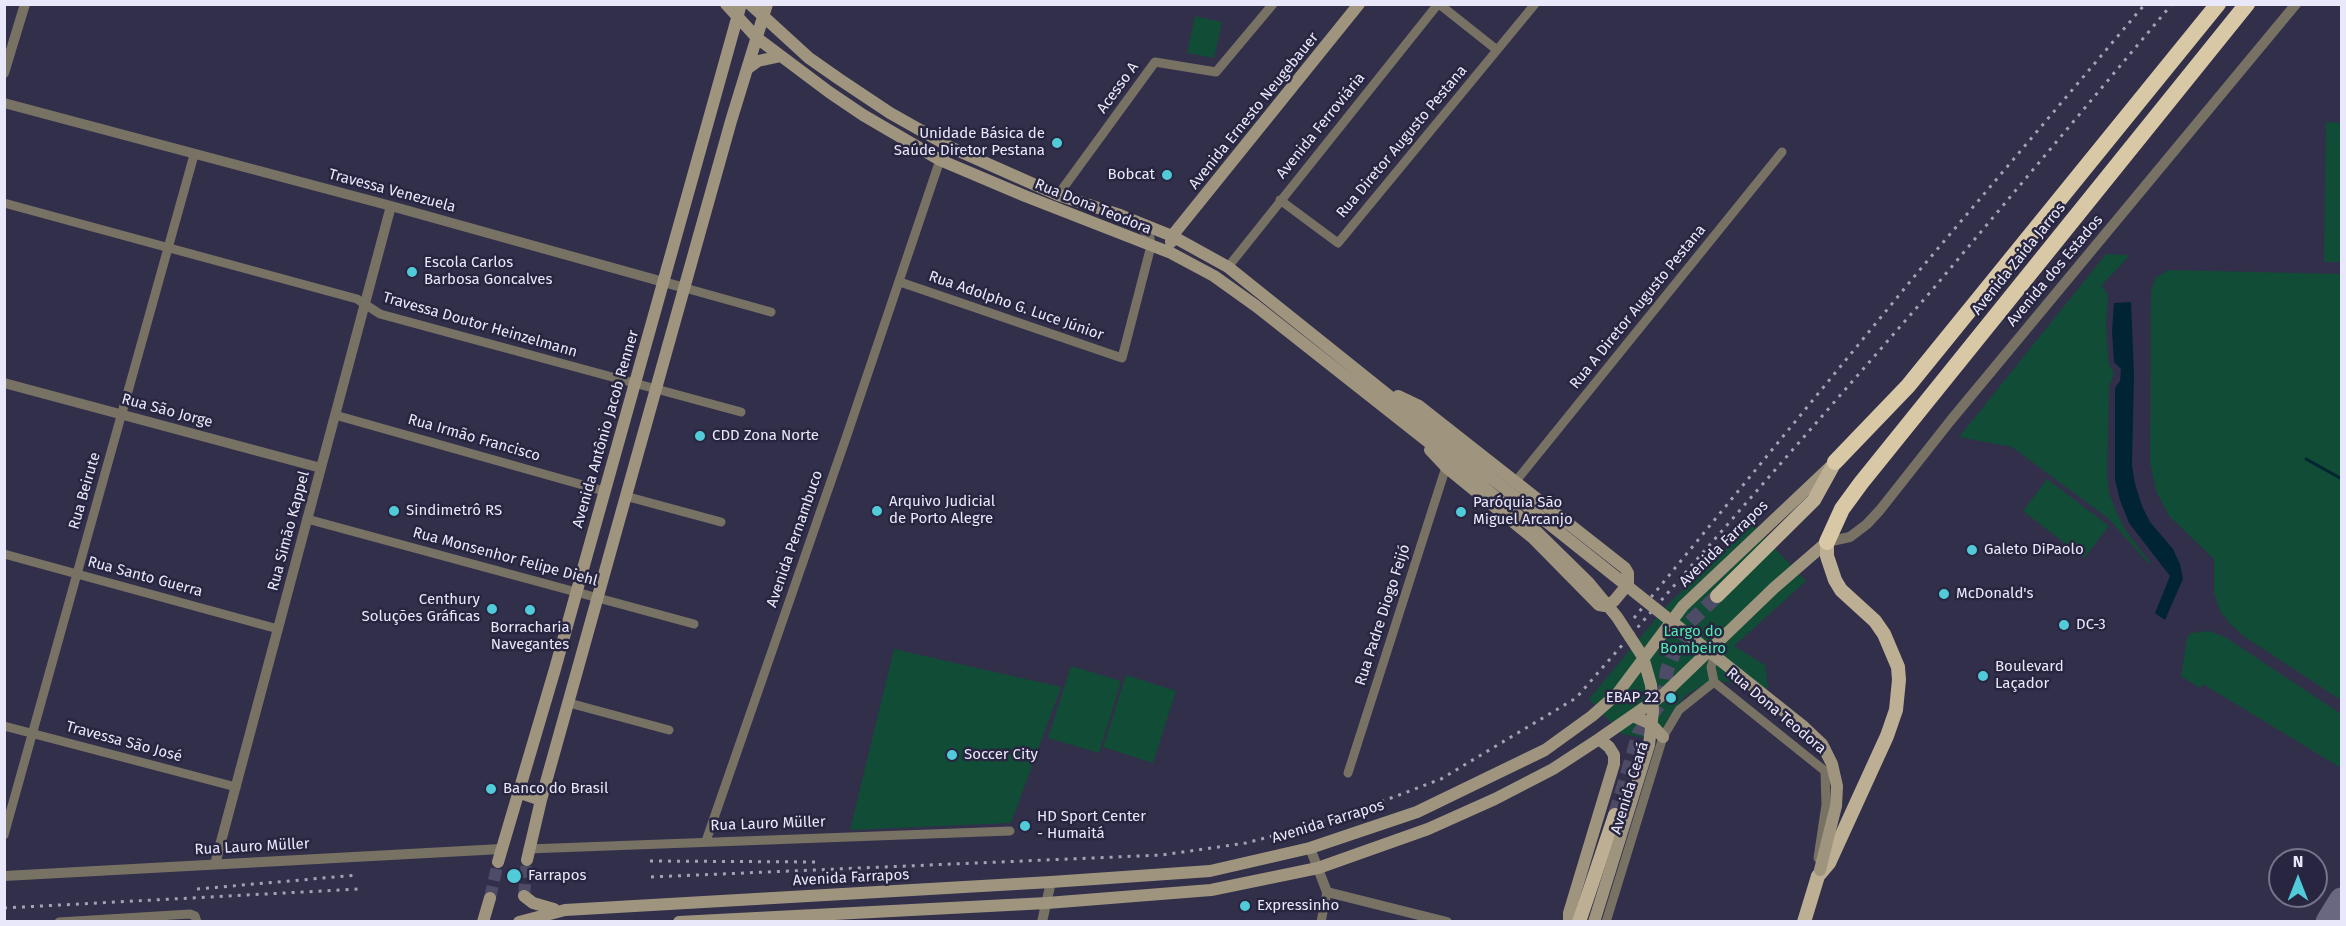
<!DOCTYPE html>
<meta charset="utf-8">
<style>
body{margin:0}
#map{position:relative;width:2346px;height:926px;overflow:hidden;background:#322f4a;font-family:"Fira Sans",sans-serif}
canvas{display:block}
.frame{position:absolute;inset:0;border:6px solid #e9e8fb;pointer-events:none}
.north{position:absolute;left:2268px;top:848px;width:60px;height:60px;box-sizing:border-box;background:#282540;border:2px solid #75738b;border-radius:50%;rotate:0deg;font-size:16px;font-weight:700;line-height:24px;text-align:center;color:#e9e8fb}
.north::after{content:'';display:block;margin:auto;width:21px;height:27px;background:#52cbd8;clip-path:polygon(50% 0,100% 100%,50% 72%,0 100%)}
</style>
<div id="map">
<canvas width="2346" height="926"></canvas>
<div class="frame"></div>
<div class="north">N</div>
</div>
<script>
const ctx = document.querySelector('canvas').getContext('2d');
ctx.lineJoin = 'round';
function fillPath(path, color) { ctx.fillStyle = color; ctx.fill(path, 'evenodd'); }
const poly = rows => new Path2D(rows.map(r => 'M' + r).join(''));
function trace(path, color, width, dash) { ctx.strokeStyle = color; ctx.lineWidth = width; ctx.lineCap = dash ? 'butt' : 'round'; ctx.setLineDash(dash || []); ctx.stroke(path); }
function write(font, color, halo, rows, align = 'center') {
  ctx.font = font + ' "Fira Sans",sans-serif'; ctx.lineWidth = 5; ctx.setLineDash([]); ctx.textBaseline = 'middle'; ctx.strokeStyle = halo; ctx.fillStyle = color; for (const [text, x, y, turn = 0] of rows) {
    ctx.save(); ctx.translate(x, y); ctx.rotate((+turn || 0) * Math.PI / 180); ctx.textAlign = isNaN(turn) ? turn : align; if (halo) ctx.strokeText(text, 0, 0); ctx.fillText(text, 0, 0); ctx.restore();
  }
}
const green = poly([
 [1195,16,1222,22,1214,58,1187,53],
 [2326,122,2341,123,2341,262,2324,262],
 [2106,254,2127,255,2128,257,2102,285,2108,296,2106,323,2108,356,2109,364,2114,373,2109,387,2107,475,2109,493,2117,514,2126,531,2150,562,2149,564,2109,519,2012,447,1959,437],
 [2168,270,2341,274,2341,700,2245,637,2231,625,2220,611,2214,593,2214,559,2169,516,2156,491,2150,463,2151,291,2155,278],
 [2047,479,2109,526,2084,558,2023,511],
 [1752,524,1806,581,1734,646,1765,665,1768,688,1711,680,1685,696,1668,719,1659,740,1622,734,1589,699,1670,602],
 [2209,631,2225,637,2341,714,2341,768,2203,684,2200,688,2181,676,2187,638,2191,633],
 [894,649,1061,687,1011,823,850,830],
 [1071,666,1121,681,1099,753,1048,738],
 [1126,675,1176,691,1153,763,1103,747]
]);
const water = poly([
 [2131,302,2134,375,2132,465,2135,484,2142,506,2150,522,2173,549,2180,564,2183,579,2165,620,2155,613,2170,576,2129,523,2120,500,2115,480,2115,388,2120,381,2121,369,2114,362,2112,331,2114,303]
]);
const stream = poly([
 [2306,459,2342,479]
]);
const taxiway = poly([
 [2329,922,2342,901]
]);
const secondaryTunnel = poly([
 [524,896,527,860],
 [490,898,498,862]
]);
const primaryTunnel = poly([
 [1615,815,1639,733,1663,699,1667,670,1678,644,1690,622,1717,596]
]);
const minor = poly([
 [1439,4,1497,50],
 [1058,195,1155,62,1216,72,1273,4],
 [1280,200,1338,243,1535,4],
 [4,203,357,299,380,314,741,412],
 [1228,267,1438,4],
 [900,282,1122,358,1151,246,1150,238,1140,225],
 [685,288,771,312],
 [335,415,604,491],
 [1516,481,1782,152],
 [625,496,721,522],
 [307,519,694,624],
 [4,554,278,629],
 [1716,651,1711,667,1714,682,1825,771,1826,805,1818,858],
 [569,703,669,730],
 [4,726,236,787],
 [1348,773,1446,467],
 [4,835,194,155],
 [706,841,847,435,940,160,952,148],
 [528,849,1010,831],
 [59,922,190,914,195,916,197,922],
 [1321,922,1327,892],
 [1606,922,1663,737,1679,710,1714,682]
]);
const tertiary = poly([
 [4,73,25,4],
 [4,103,391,206,685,288],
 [4,383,321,468],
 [1827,542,1850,537,1867,524,1880,510,1951,420,2296,4],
 [1310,848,1327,892,1447,922],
 [215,864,391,206],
 [4,876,501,849],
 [1042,922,1051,882]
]);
const secondary = poly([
 [726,4,757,38,829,92,863,115,940,160,1025,196,1171,253,1214,276,1256,306,1441,452],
 [750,4,809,58,839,79,890,113,952,148,1058,195,1120,215,1172,236,1228,267,1449,444],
 [747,69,758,61,781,56],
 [1171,242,1172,236,1359,4],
 [1398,396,1419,406,1625,568,1628,573,1628,584,1614,601,1605,606,1599,605,1533,538,1446,467,1430,450],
 [1633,716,1651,724,1663,737],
 [518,792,541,800],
 [527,860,541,800,643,435,731,121,767,4],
 [498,862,555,669,741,4],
 [524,896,533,903,554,909],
 [483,922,490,898],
 [519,922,565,910,1051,882,1210,871,1310,848,1417,812,1545,750,1592,716,1617,694,1683,606,1830,467],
 [679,922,1047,903,1211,890,1318,868,1428,829,1495,799,1553,769,1599,739,1664,694,1774,588,1827,542],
 [1569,922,1569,913,1614,764,1614,755,1609,747,1599,739]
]);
const primary = poly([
 [1717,596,1814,500,1835,462],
 [1579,922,1615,815],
 [1804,922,1818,876,1829,863,1887,736,1896,710,1899,680,1898,667,1884,634,1875,621,1841,590,1835,580,1827,556,1827,542]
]);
const motorway = poly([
 [1835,462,1908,386,2218,4],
 [1827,542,1842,509,1861,483,2247,4]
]);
const rail = poly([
 [1634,618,1918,272,2145,4],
 [650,861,818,862],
 [651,877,1162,855,1246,843,1336,819,1441,779,1576,698,1933,289,2172,4],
 [197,889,358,875],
 [4,908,359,889]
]);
const secondaryBridge = poly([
 [1449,444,1804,727,1822,744,1832,764,1837,786,1836,806,1820,870],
 [1441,452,1533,528,1589,583,1617,617,1643,657,1651,685,1653,711,1649,745,1594,922]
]);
const markers = [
 [1057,143,6,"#52cbd8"],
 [1167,175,6,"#52cbd8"],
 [412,272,6,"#52cbd8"],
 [700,436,6,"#52cbd8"],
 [394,511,6,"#52cbd8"],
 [877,511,6,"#52cbd8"],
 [1461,512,6,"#52cbd8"],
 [1972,550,6,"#52cbd8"],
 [1944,594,6,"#52cbd8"],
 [492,609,6,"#52cbd8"],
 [530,610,6,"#52cbd8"],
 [2064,625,6,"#52cbd8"],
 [1983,676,6,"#52cbd8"],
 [1671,698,6,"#52cbd8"],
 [952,755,6,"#52cbd8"],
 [491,789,6,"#52cbd8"],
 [1025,826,6,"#52cbd8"],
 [514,876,8,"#52cbd8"],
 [1245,906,6,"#52cbd8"]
];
const streetNames = [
 ["Acesso A",1118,88,-54],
 ["Avenida Ernesto Neugebauer",1254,111,-51],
 ["Avenida Ferroviária",1321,126,-51],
 ["Rua Diretor Augusto Pestana",1402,142,-50],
 ["Travessa Venezuela",392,191,15],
 ["Rua Dona Teodora",1093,207,22],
 ["Avenida Zaida Jarros",2019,259,-51],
 ["Avenida dos Estados",2055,271,-50],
 ["Rua Adolpho G. Luce Júnior",1016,306,19],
 ["Rua A Diretor Augusto Pestana",1638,307,-51],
 ["Travessa Doutor Heinzelmann",480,325,16],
 ["Rua São Jorge",167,411,15],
 ["Avenida Antônio Jacob Renner",606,429,-74],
 ["Rua Irmão Francisco",474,438,16],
 ["Rua Beirute",85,491,-74],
 ["Rua Simão Kappel",289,531,-75],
 ["Avenida Pernambuco",795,539,-71],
 ["Avenida Farrapos",1724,544,-44],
 ["Rua Monsenhor Felipe Diehl",505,557,15],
 ["Rua Santo Guerra",145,577,15],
 ["Rua Padre Diogo Feijó",1383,615,-72],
 ["Rua Dona Teodora",1776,711,40],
 ["Travessa São José",124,742,15],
 ["Avenida Ceará",1630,788,-73],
 ["Avenida Farrapos",1328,822,-17],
 ["Rua Lauro Müller",768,824,-2],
 ["Rua Lauro Müller",252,847,-3],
 ["Avenida Farrapos",851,878,-3]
];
const poiNames = [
 ["Unidade Básica de",1045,134,"right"],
 ["Saúde Diretor Pestana",1045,151,"right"],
 ["Bobcat",1155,175,"right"],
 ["Escola Carlos",424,263],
 ["Barbosa Goncalves",424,280],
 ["CDD Zona Norte",712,436],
 ["Arquivo Judicial",889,502],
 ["de Porto Alegre",889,519],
 ["Paróquia São",1473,503],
 ["Miguel Arcanjo",1473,520],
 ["Sindimetrô RS",406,511],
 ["Galeto DiPaolo",1984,550],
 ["McDonald's",1956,594],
 ["Centhury",480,600,"right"],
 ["Soluções Gráficas",480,617,"right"],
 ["DC-3",2076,625],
 ["Borracharia",530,628,"center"],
 ["Navegantes",530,645,"center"],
 ["Boulevard",1995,667],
 ["Laçador",1995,684],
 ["EBAP 22",1659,698,"right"],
 ["Soccer City",964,755],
 ["Banco do Brasil",503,789],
 ["HD Sport Center",1037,817],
 ["- Humaitá",1037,834],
 ["Farrapos",528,876],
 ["Expressinho",1257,906]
];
const parkNames = [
 ["Largo do",1693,632],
 ["Bombeiro",1693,649]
];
fillPath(green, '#114c36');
fillPath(water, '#002433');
trace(stream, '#002433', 3);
trace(taxiway, '#6a6880', 27);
trace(secondaryTunnel, '#4d4b65', 12, [12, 6]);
trace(primaryTunnel, '#4d4b65', 14, [14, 7]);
trace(minor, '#787264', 9);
trace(tertiary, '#787264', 10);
trace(secondary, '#9f957f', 12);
trace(primary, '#bdaf94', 14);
trace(motorway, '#d8c8a6', 16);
trace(rail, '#a3a1b7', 3, [3, 6]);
trace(secondaryBridge, '#9f957f', 12);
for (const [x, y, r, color] of markers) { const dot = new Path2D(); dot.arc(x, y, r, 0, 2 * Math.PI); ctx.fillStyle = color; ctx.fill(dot); trace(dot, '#282540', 2); }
write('15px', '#e9e8fb', '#282540', streetNames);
write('15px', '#e9e8fb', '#282540', poiNames, 'left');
write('15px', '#4eedaf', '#282540', parkNames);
</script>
